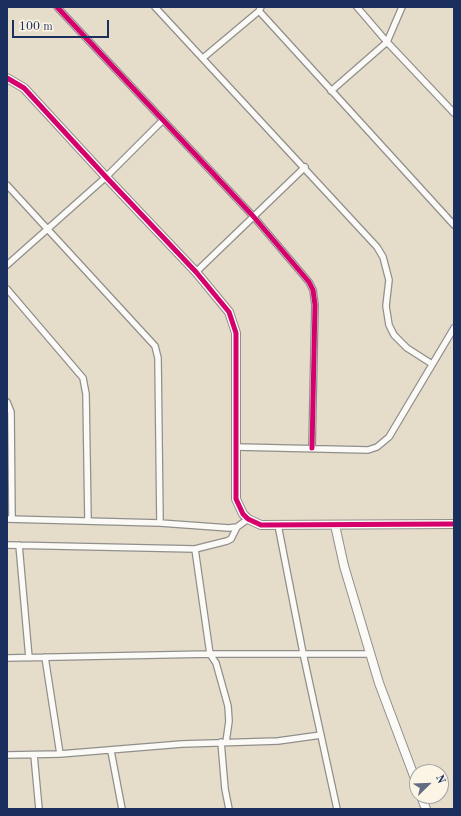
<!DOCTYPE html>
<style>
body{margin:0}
#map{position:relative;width:461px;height:816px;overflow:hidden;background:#e5dcc9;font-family:"Old Standard TT",serif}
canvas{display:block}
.frame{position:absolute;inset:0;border:8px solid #1b2f5e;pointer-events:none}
.north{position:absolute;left:409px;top:764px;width:40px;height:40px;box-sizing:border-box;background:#fcf5e5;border:1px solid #a2a6af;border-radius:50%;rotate:67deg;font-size:11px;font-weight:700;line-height:16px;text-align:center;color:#1b2f5e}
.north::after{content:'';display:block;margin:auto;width:14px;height:18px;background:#626c83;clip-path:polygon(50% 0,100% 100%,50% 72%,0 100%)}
.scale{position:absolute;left:12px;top:20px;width:97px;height:18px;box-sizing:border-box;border:2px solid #1b2f5e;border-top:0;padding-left:5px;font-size:12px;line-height:14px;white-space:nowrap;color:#1b2f5e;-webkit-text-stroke:3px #fcf5e5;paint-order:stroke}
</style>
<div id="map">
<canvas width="461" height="816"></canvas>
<div class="frame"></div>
<div class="north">N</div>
<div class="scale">100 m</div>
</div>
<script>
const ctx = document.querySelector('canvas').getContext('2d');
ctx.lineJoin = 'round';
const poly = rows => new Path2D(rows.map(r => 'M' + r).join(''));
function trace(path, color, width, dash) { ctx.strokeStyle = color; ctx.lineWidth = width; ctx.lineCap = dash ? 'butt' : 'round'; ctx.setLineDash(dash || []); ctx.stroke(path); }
const street = poly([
 [57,7,253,216,309,282,313,290,315,305,312,448],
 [155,7,377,247,383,257,389,280,386,306,389,325,394,335,407,348,432,364],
 [357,7,387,42,454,113],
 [259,11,454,225],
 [203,58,259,11,261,7],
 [331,91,387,42,402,7],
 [7,185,155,346,158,358,160,523],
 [7,265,106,177,162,121],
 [196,272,305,167],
 [7,289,83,378,86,394,88,521],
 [7,402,11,412,12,519],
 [236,447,368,450,377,447,389,437,454,328],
 [7,519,160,523,229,528,237,527,248,519],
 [278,525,303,653,337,809],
 [7,545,195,549,227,541,231,539,237,527],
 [19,545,29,658],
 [195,549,210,654,216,663,228,706,229,721,226,742],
 [45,657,60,754],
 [7,658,210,654,370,654],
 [221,742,225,789,229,809],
 [111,751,122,809],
 [7,755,60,754,182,744,278,741,321,735],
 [34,755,39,809]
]);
const secondary = poly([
 [7,78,24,88,106,177,196,272,229,312,236,333,236,499,243,514,248,519,261,525,454,524],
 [335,525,344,566,379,683,417,784],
 [421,796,426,809]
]);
const cycleway = poly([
 [57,7,253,216,309,282,313,290,315,305,312,448],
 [7,78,24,88,106,177,196,272,229,312,236,333,236,499,243,514,248,519,261,525,454,524]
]);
trace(street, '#908f8d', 8);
trace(secondary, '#908f8d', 10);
trace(street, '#fbfaf7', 5.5);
trace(secondary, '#fbfaf7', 8);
trace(cycleway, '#d6006c', 5);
</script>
